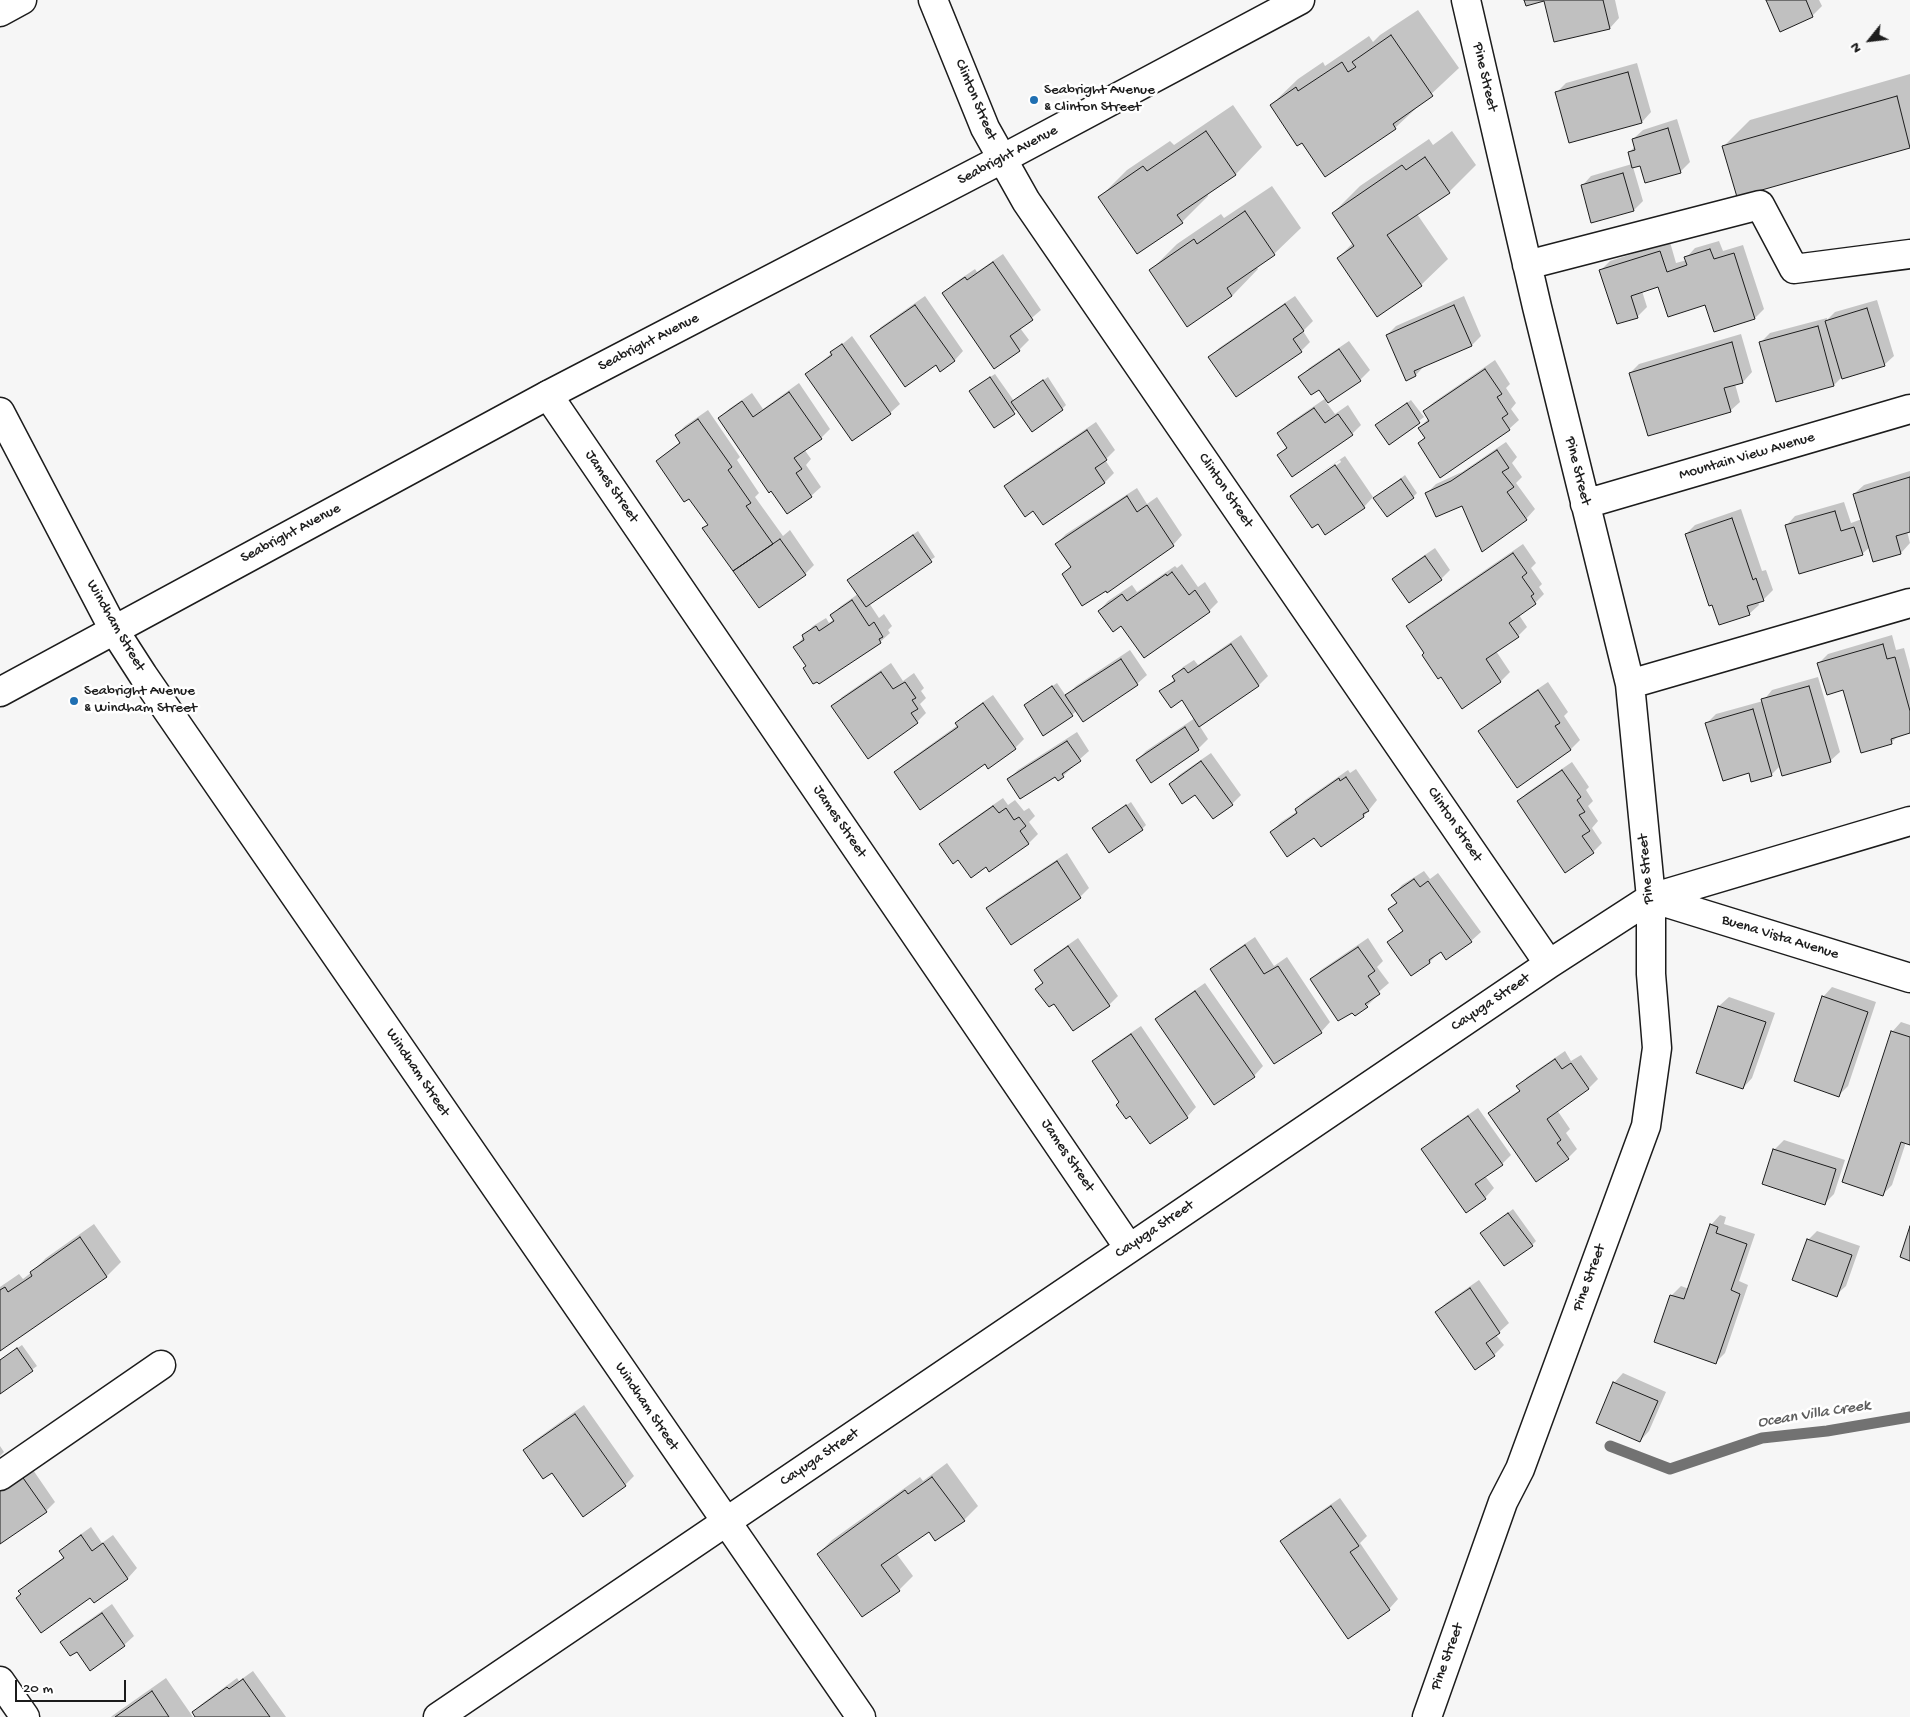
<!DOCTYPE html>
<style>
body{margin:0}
#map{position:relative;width:1910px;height:1717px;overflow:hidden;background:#f6f6f6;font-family:"Gochi Hand",sans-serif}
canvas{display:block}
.north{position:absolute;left:1845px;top:15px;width:50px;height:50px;-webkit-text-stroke:4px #fff;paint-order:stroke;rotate:241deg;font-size:14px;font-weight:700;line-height:20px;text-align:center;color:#1c1c1c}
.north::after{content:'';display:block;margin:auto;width:18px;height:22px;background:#1c1c1c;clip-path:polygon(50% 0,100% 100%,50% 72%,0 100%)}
.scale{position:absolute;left:15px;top:1680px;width:111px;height:22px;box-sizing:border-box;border:2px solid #1c1c1c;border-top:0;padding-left:6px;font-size:15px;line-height:18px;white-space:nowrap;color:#1c1c1c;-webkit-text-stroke:4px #fff;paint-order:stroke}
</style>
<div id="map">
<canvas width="1910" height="1717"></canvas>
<div class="north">N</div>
<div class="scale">20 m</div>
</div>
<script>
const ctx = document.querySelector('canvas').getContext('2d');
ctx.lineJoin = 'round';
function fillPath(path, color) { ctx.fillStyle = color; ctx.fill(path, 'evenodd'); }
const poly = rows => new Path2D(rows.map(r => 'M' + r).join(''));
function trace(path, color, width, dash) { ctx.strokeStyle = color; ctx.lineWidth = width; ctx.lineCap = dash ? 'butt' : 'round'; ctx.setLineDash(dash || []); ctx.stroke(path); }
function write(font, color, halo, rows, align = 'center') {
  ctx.font = font + ' "Gochi Hand",sans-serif'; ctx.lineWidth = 5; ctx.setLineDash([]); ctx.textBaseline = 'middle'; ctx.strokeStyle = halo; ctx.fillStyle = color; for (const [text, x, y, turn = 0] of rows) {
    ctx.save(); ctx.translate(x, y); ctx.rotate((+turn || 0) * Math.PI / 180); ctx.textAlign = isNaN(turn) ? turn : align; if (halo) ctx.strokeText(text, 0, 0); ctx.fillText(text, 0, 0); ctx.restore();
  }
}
const shadow = poly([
 [1545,0,1615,0,1619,18,1610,28,1555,41],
 [1767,0,1819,0,1822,6,1812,16],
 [1418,10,1459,68,1395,128,1326,175,1303,141,1271,105,1298,79,1323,62,1325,66,1369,36,1373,42,1380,35],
 [1637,63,1651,112,1642,122,1556,93,1566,83],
 [1910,74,1910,146,1738,196,1723,147,1750,120],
 [1233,105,1262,147,1236,174,1207,193,1208,196,1182,222,1100,197,1127,170,1170,141,1174,145],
 [1677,119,1690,162,1680,172,1641,165,1633,167,1643,201,1634,210,1582,186,1591,176,1632,164,1629,153,1635,146,1633,139,1643,130],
 [1452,131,1476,165,1449,192,1417,214,1448,259,1421,285,1338,258,1353,243,1333,213,1360,186,1429,139,1433,145],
 [1272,186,1301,228,1274,254,1256,266,1258,269,1232,296,1151,270,1177,244,1221,214,1224,218],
 [1719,241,1723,251,1743,245,1764,309,1755,318,1706,304,1659,286,1642,291,1647,307,1637,317,1601,270,1610,261,1670,242,1676,263,1687,260,1686,258,1695,248],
 [1003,254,1041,310,1020,328,1029,340,1019,350,994,367,944,294,953,284,975,269,977,272],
 [925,296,963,351,954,361,937,364,872,336,881,327],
 [1295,296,1313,321,1303,331,1310,342,1301,351,1210,357,1219,348],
 [1464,296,1481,336,1472,345,1425,365,1416,375,1387,335,1396,326],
 [1877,300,1894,356,1884,365,1843,376,1834,385,1777,401,1760,343,1770,333,1827,318,1827,320,1835,312],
 [1741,334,1752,372,1743,382,1735,384,1740,402,1730,411,1630,373,1639,364],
 [852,336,900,404,890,413,807,374],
 [1349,341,1370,370,1360,380,1326,402,1335,414,1348,405,1361,425,1352,434,1279,455,1288,446,1279,433,1288,424,1326,398,1319,388,1300,377,1309,368],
 [1495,360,1510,384,1506,388,1516,403,1511,409,1519,420,1509,429,1419,443,1425,437,1419,428,1429,418,1424,411,1434,402],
 [995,374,1014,401,1048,377,1066,405,1062,409,1017,409,995,426,975,387],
 [799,383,830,429,821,438,804,449,811,459,806,465,821,487,811,496,720,418,729,409,752,393,763,409],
 [1411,400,1424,417,1389,444,1381,421],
 [708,410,740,457,737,460,759,493,755,497,783,536,790,530,814,565,805,574,704,528,708,524,689,497,657,461,680,442,676,435,685,426],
 [1096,422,1115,450,1105,460,1114,473,1105,482,1043,523,1034,509,1005,486,1015,477],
 [1506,442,1517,457,1512,463,1522,477,1516,483,1535,509,1526,519,1463,504,1427,493,1436,484,1462,472],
 [1345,456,1373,497,1364,507,1318,522,1291,496,1300,488,1300,491,1341,462,1340,460,1300,487],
 [1910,471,1910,530,1907,531,1910,543,1901,553,1874,561,1870,547,1862,554,1786,526,1795,516,1844,502,1851,523,1862,519,1854,494,1864,485],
 [1405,475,1417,493,1413,497,1375,498],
 [1137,488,1147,504,1157,497,1182,535,1173,545,1063,574,1071,566,1056,544,1066,534],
 [1741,509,1762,571,1766,570,1773,590,1763,600,1758,601,1759,605,1749,614,1686,534,1695,525],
 [918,531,935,557,869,603,879,618,884,614,892,626,888,630,890,633,880,642,807,666,795,647,813,626,826,618,829,623,834,619,831,615,841,606,858,594,848,580],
 [1523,544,1536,563,1531,568,1542,584,1539,587,1544,594,1535,603,1519,615,1527,627,1518,636,1496,651,1510,672,1501,681,1463,707,1408,626,1417,617],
 [1435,548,1450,570,1441,579,1394,579,1403,570],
 [1182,564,1198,587,1205,582,1218,602,1209,611,1122,624,1099,611,1108,601,1132,585,1137,592,1175,566,1177,568],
 [1241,635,1268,676,1259,685,1199,725,1208,739,1198,749,1151,781,1137,760,1146,751,1195,718,1182,699,1161,691,1175,679,1174,677,1183,667,1194,660,1198,665],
 [1892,635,1896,650,1904,648,1910,670,1910,732,1899,735,1892,742,1819,663,1828,654],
 [1130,650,1147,675,1137,684,1077,710,1072,715,1025,705,1057,683,1066,696,1076,686],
 [891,663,903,681,914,673,924,688,921,691,926,698,920,704,926,713,917,722,833,707,842,697],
 [1818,677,1840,752,1830,761,1781,765,1771,775,1749,771,1707,723,1716,714,1763,701,1772,690],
 [1548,682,1568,712,1564,716,1580,740,1571,749,1517,786,1480,731,1489,722],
 [993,695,1024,739,1015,748,985,763,895,772,905,763,958,725,957,723,966,714],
 [1077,732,1089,751,1072,766,1073,767,1063,776,1009,779,1018,770],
 [1211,753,1241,795,1232,804,1170,784,1179,775],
 [1572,762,1589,787,1586,790,1593,801,1588,806,1598,821,1592,828,1602,843,1593,852,1518,801,1528,792],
 [1356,769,1377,800,1364,816,1315,837,1272,832,1281,822,1298,811,1296,809,1305,800,1348,770,1350,773],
 [1003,798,1008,805,1015,800,1024,811,1029,808,1035,816,1029,822,1038,834,1028,844,986,866,958,859,941,844,950,835],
 [1131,802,1146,825,1142,829,1094,828],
 [1067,853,1089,888,1080,897,988,909,997,899],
 [1424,871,1430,879,1438,873,1481,932,1471,941,1446,958,1441,950,1430,962,1411,974,1389,942,1403,930,1389,910,1398,901,1393,895,1402,885],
 [1255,937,1274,966,1287,957,1330,1022,1321,1032,1212,969,1221,960],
 [1078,938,1118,996,1109,1005,1054,1002,1037,989,1044,982,1035,971,1045,961],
 [1368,938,1383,961,1377,967,1389,983,1375,995,1376,997,1367,1006,1312,979,1321,970],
 [1205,983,1263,1066,1254,1076,1157,1019,1166,1010],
 [1832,987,1876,1002,1848,1086,1839,1095,1823,997],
 [1729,997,1775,1013,1752,1078,1743,1088,1697,1072,1719,1006],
 [1901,1022,1910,1025,1910,1143,1906,1142,1892,1185,1883,1194,1892,1032],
 [1141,1026,1196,1107,1187,1117,1121,1102,1093,1061,1103,1052],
 [1565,1051,1571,1061,1581,1055,1598,1079,1589,1088,1557,1110,1570,1129,1566,1133,1577,1149,1568,1158,1490,1113,1499,1104,1520,1090,1518,1087,1527,1077],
 [1478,1108,1511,1155,1502,1164,1485,1176,1494,1188,1485,1198,1466,1211,1423,1149,1432,1140],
 [1784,1140,1845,1160,1834,1194,1825,1203,1774,1150],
 [1513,1209,1536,1241,1532,1245,1482,1233],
 [1720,1215,1726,1217,1724,1224,1755,1234,1739,1281,1748,1285,1725,1353,1716,1362,1656,1342,1672,1295,1681,1286,1689,1289,1711,1225],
 [94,1224,121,1262,107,1276,0,1349,0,1287,19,1274,23,1279,32,1272,46,1258],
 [1817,1231,1860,1246,1846,1286,1836,1295,1808,1240],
 [1479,1280,1509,1323,1496,1335,1504,1345,1494,1355,1475,1368,1437,1312,1446,1303],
 [22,1345,37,1366,0,1393,0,1360],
 [1623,1373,1666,1392,1649,1431,1640,1441,1614,1383],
 [584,1405,634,1476,625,1485,552,1471,525,1450,534,1441],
 [0,1446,4,1452,0,1456],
 [947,1463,978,1506,964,1520,929,1530,896,1553,913,1576,899,1590,818,1554,832,1540,920,1477,923,1481],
 [31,1467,55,1502,46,1511,0,1543,0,1484],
 [1340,1498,1367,1536,1360,1543,1398,1599,1389,1609,1281,1541,1291,1532],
 [91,1527,102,1543,113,1535,137,1568,128,1578,94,1601,90,1596,20,1591,29,1582,64,1557,61,1551,70,1542],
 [112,1604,134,1636,124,1645,77,1650,62,1642,71,1633],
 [253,1671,286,1717,197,1717,193,1712,203,1703,237,1678,239,1681],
 [166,1678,193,1717,111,1717,112,1716]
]);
const stream = poly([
 [1610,1446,1670,1469,1762,1438,1827,1431,1910,1417]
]);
const building = poly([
 [1524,0,1603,0,1610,29,1554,42,1544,1,1526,6,1524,0],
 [1766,0,1806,0,1813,17,1780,32,1766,0],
 [1391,35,1433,96,1393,124,1396,129,1325,177,1302,143,1297,146,1270,105,1296,87,1298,91,1342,62,1348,72,1356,67,1352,62,1391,35],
 [1628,72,1642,123,1569,143,1555,92,1628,72],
 [1897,96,1910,148,1737,197,1722,146,1897,96],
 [1668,128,1681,173,1645,183,1640,166,1632,168,1628,152,1635,150,1632,139,1668,128],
 [1206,131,1236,175,1177,215,1183,223,1137,254,1098,197,1143,166,1147,171,1206,131],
 [1425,157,1450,193,1387,235,1422,286,1377,317,1337,258,1354,246,1332,213,1402,165,1406,170,1425,157],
 [1623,173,1634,211,1591,223,1581,185,1623,173],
 [1245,211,1275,255,1227,288,1232,296,1187,327,1149,270,1194,239,1197,244,1245,211],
 [1710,249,1714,259,1734,253,1755,319,1714,332,1705,305,1668,317,1658,287,1631,296,1638,318,1617,324,1599,270,1660,251,1667,272,1687,265,1684,257,1710,249],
 [993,262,1033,320,1010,336,1020,351,994,369,942,293,965,277,967,280,993,262],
 [1285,304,1304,331,1293,339,1302,352,1236,397,1208,357,1285,304],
 [915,305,955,361,940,372,936,365,905,387,870,336,915,305],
 [1454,305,1472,346,1414,371,1416,376,1406,381,1386,335,1454,305],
 [1867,308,1885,366,1842,379,1825,321,1867,308],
 [1818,326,1834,386,1776,402,1759,342,1818,326],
 [1732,342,1743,383,1724,388,1731,412,1648,436,1629,373,1732,342],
 [842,344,891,414,852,441,805,374,832,355,830,352,842,344],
 [1339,349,1361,381,1328,403,1319,390,1311,395,1298,377,1339,349],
 [1485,369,1502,394,1497,397,1508,414,1502,418,1510,430,1440,478,1418,443,1425,438,1418,428,1429,421,1423,411,1485,369],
 [990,377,1015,414,994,428,969,391,990,377],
 [1043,380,1063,410,1032,432,1011,402,1043,380],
 [789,392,822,439,794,458,802,469,796,473,812,497,787,514,771,491,769,493,718,418,742,401,753,417,789,392],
 [1407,403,1420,423,1389,445,1375,425,1407,403],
 [1314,408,1325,423,1338,414,1353,435,1292,477,1277,455,1287,448,1277,433,1314,408],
 [698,419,732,467,728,470,751,503,746,506,773,544,733,571,702,528,708,525,689,499,684,502,656,461,680,443,675,435,698,419],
 [1087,430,1107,460,1095,468,1105,483,1043,525,1033,511,1025,517,1004,486,1087,430],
 [1497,450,1509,468,1502,472,1514,487,1507,492,1527,520,1482,552,1462,506,1436,517,1425,493,1451,481,1497,450],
 [1335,465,1365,508,1325,535,1318,524,1312,528,1290,496,1335,465],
 [1910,477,1910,532,1896,536,1901,554,1873,562,1853,494,1910,477],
 [1401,479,1414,498,1387,517,1373,498,1401,479],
 [1127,496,1137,512,1147,505,1174,546,1107,593,1106,591,1082,606,1062,574,1071,567,1055,544,1127,496],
 [1835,511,1841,531,1854,527,1863,555,1799,574,1785,525,1835,511],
 [1732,518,1753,580,1756,578,1764,601,1747,606,1750,615,1719,625,1712,605,1709,606,1685,534,1732,518],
 [913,535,932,562,866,607,847,580,913,535],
 [780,539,806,575,759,608,733,571,780,539],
 [1513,553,1527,573,1522,577,1534,594,1531,596,1536,604,1509,623,1519,637,1486,659,1501,682,1462,709,1441,677,1438,679,1422,655,1424,653,1406,626,1513,553],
 [1425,556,1442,580,1409,603,1392,579,1425,556],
 [1172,572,1189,595,1195,590,1210,612,1144,658,1121,626,1113,632,1098,611,1122,594,1127,601,1166,574,1167,576,1172,572],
 [852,600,869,626,874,622,883,637,879,639,881,643,819,684,817,682,813,684,803,668,806,666,793,647,804,640,802,635,816,626,819,631,834,621,830,615,852,600],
 [1231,644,1259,686,1199,727,1182,700,1171,708,1159,691,1175,681,1172,676,1184,668,1188,673,1231,644],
 [1883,644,1887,659,1895,657,1910,711,1910,733,1891,739,1892,744,1861,753,1843,690,1827,695,1817,663,1883,644],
 [1121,659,1138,685,1083,722,1065,695,1121,659],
 [881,672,893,689,905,682,916,698,912,700,918,709,911,713,918,723,868,759,831,706,881,672],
 [1052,686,1073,716,1043,736,1024,705,1052,686],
 [1809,686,1831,762,1782,776,1761,699,1809,686],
 [1538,690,1560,723,1555,726,1571,750,1517,788,1478,731,1538,690],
 [983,703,1016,749,988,769,985,764,920,810,894,772,958,727,955,723,983,703],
 [1753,709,1772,776,1751,782,1749,773,1723,781,1705,723,1753,709],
 [1185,727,1199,750,1151,783,1136,760,1185,727],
 [1067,741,1081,761,1062,774,1064,777,1058,781,1055,777,1020,799,1007,779,1067,741],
 [1201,761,1233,805,1213,819,1195,795,1182,804,1169,784,1201,761],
 [1562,770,1581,797,1577,800,1585,812,1579,815,1590,831,1582,836,1594,853,1565,873,1517,801,1562,770],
 [1346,777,1369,811,1363,814,1364,817,1321,847,1314,838,1287,857,1270,832,1297,813,1295,809,1339,778,1340,781,1346,777],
 [1126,805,1143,830,1109,853,1092,828,1126,805],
 [993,806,999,813,1006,808,1014,820,1019,817,1026,826,1020,831,1029,844,989,872,986,867,971,878,958,860,953,864,939,844,993,806],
 [1057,861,1081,898,1011,945,986,908,1057,861],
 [1414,879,1420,887,1428,881,1472,942,1446,960,1441,952,1429,960,1430,963,1411,976,1387,942,1403,931,1388,909,1397,903,1391,895,1414,879],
 [1245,945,1264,974,1278,966,1322,1033,1274,1064,1210,969,1245,945],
 [1068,946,1110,1006,1073,1031,1054,1004,1049,1007,1035,989,1043,983,1034,970,1068,946],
 [1358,947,1375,971,1368,976,1380,994,1365,1004,1368,1007,1355,1016,1352,1013,1338,1021,1310,979,1358,947],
 [1195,991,1255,1077,1214,1105,1155,1019,1195,991],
 [1822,996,1868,1012,1839,1097,1794,1081,1822,996],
 [1718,1006,1766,1022,1743,1089,1696,1073,1718,1006],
 [1891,1031,1910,1037,1910,1145,1901,1142,1883,1196,1842,1182,1891,1031],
 [1131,1034,1188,1118,1150,1144,1130,1116,1126,1119,1116,1105,1119,1102,1092,1061,1131,1034],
 [1555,1059,1562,1069,1571,1063,1589,1089,1547,1119,1561,1140,1557,1143,1569,1159,1536,1182,1488,1113,1520,1091,1516,1086,1555,1059],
 [1468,1116,1503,1165,1475,1184,1486,1199,1466,1213,1421,1149,1468,1116],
 [1773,1149,1836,1169,1825,1205,1762,1184,1773,1149],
 [1508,1213,1533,1246,1504,1266,1480,1233,1508,1213],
 [1710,1224,1718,1227,1716,1233,1747,1244,1731,1290,1740,1294,1716,1364,1654,1342,1670,1295,1684,1299,1710,1224],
 [1910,1226,1910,1261,1900,1257,1910,1226],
 [80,1237,107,1277,0,1351,0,1290,5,1287,8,1292,32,1276,30,1272,80,1237],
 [1807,1239,1852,1255,1837,1297,1792,1280,1807,1239],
 [1470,1288,1500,1333,1486,1343,1495,1356,1475,1370,1435,1312,1470,1288],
 [17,1348,33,1371,0,1394,0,1360,17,1348],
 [1613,1382,1658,1401,1640,1442,1596,1423,1613,1382],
 [575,1414,626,1486,583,1517,552,1473,543,1479,523,1450,575,1414],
 [21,1475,47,1512,0,1544,0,1485,21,1475],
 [932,1477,965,1521,935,1541,929,1532,881,1565,900,1591,862,1617,817,1554,905,1490,908,1494,932,1477],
 [1331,1506,1359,1546,1350,1552,1390,1610,1348,1639,1280,1541,1331,1506],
 [81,1535,92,1551,103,1543,128,1579,94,1603,90,1598,41,1633,16,1598,21,1594,18,1591,64,1558,59,1551,81,1535],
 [102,1613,125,1646,90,1671,77,1652,70,1656,60,1642,102,1613],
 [243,1679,270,1717,195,1717,192,1712,227,1687,229,1689,243,1679],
 [152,1691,169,1717,115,1717,152,1691]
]);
const minor = poly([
 [933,0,985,128,1026,201,1549,964],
 [0,12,22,0],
 [1527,265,1760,205,1794,269,1910,254],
 [548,395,1129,1248],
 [0,412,114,630,143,675,861,1717],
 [1585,504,1910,409],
 [1630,684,1910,603],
 [1651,898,1910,978],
 [0,1476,161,1365],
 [0,1681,25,1717],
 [438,1717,1549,964,1651,898,1910,821],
 [1427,1717,1503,1502,1520,1469,1646,1126,1657,1048,1651,974,1651,898,1630,684,1537,307,1466,0]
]);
const major = poly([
 [0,692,548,395,1002,159,1300,0]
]);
const markers = [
 [1034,100,5,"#1f6fb2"],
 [74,701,5,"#1f6fb2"]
];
const streetNames = [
 ["Pine Street",1484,77,77],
 ["Clinton Street",975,100,67],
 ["Seabright Avenue",1008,156,-28],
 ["Seabright Avenue",649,343,-27],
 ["Mountain View Avenue",1747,457,-16],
 ["Pine Street",1577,471,76],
 ["James Street",611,487,56],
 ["Clinton Street",1225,491,56],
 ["Seabright Avenue",291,534,-28],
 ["Windham Street",115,626,60],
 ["James Street",839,822,56],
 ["Clinton Street",1454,825,56],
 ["Pine Street",1647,869,-95],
 ["Buena Vista Avenue",1780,938,17],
 ["Cayuga Street",1491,1003,-34],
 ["Windham Street",417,1073,56],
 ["James Street",1067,1156,56],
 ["Cayuga Street",1155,1230,-34],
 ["Pine Street",1590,1278,-70],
 ["Windham Street",646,1407,56],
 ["Cayuga Street",820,1458,-34],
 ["Pine Street",1448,1657,-70]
];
const poiNames = [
 ["Seabright Avenue",1044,91],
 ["& Clinton Street",1044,108],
 ["Seabright Avenue",84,692],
 ["& Windham Street",84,709]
];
const waterNames = [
 ["Ocean Villa Creek",1814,1415,-9]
];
fillPath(shadow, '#0003');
trace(stream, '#727272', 11);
fillPath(building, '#c0c0c0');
trace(building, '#1c1c1c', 1);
trace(minor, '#1c1c1c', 31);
trace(major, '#1c1c1c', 31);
trace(minor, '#fff', 28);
trace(major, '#fff', 28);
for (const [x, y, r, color] of markers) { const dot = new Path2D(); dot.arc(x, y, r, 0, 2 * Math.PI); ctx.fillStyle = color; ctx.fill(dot); trace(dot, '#fff', 2); }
write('15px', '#1c1c1c', '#fff', streetNames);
write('15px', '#1c1c1c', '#fff', poiNames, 'left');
write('italic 16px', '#5d5d5d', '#fff', waterNames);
</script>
